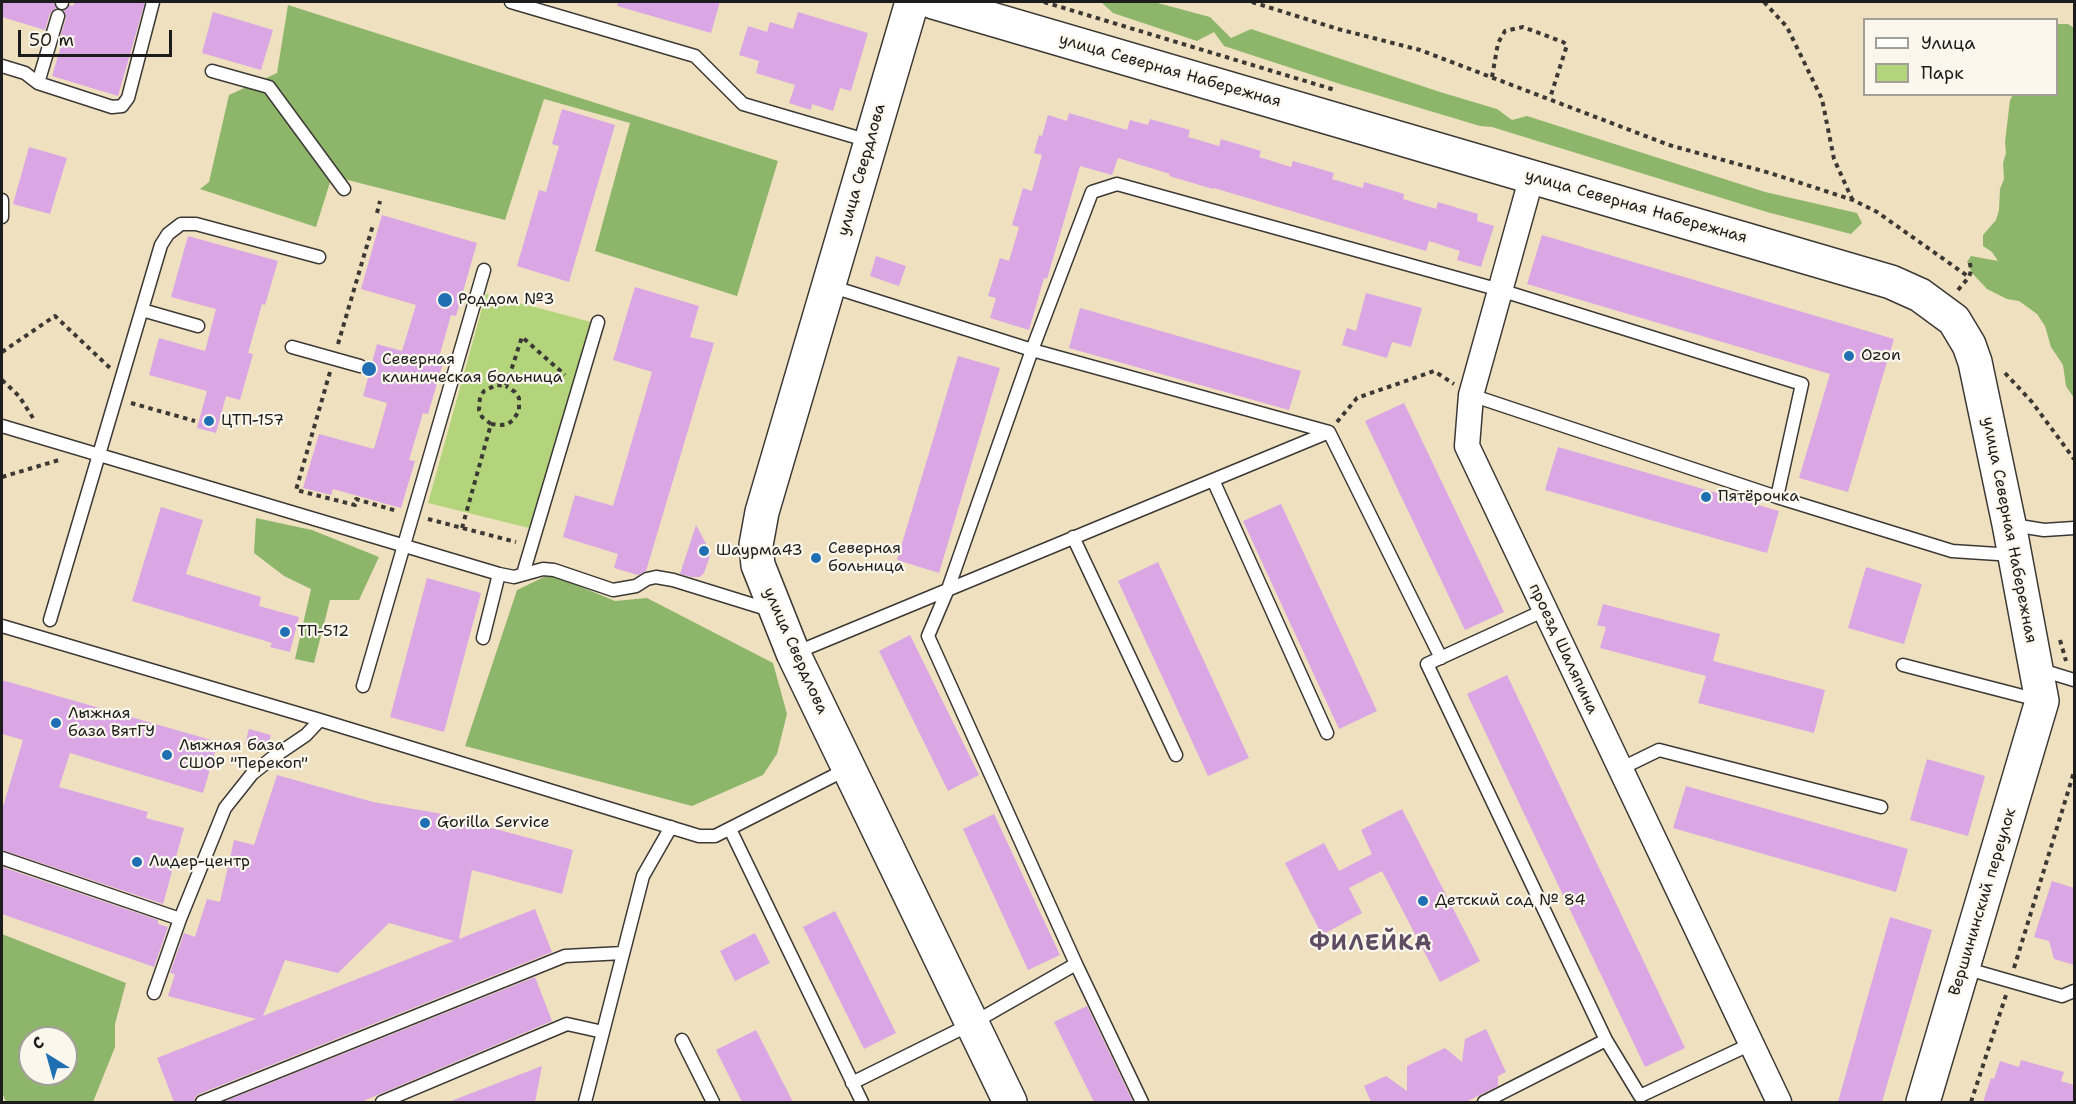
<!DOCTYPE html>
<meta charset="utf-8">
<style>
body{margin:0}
#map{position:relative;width:2076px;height:1104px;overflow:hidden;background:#efe0c0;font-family:"Shantell Sans",sans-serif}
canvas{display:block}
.frame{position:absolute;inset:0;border:3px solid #1c1c1c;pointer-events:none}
.legend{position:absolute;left:1863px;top:18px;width:195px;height:78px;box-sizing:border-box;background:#fbf7ec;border:2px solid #a29f99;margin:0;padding:8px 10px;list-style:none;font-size:18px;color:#1c1c1c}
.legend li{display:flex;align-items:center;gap:12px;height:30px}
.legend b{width:30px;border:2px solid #a29f99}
.north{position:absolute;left:18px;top:1026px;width:60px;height:60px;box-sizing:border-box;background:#fbf7ec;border:2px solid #a29f99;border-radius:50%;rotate:323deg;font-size:16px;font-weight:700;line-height:24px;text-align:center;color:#1c1c1c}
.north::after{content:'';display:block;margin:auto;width:21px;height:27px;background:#1f6fb2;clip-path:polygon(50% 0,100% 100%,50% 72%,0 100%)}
.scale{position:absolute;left:18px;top:30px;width:154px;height:27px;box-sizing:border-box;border:3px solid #1c1c1c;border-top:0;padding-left:8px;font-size:18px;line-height:21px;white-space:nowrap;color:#1c1c1c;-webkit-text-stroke:4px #fbf7ec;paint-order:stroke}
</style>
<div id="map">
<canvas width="2076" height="1104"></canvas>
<div class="frame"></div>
<ul class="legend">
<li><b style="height:8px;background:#fff"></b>Улица</li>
<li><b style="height:16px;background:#b3d47b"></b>Парк</li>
</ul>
<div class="north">С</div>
<div class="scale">50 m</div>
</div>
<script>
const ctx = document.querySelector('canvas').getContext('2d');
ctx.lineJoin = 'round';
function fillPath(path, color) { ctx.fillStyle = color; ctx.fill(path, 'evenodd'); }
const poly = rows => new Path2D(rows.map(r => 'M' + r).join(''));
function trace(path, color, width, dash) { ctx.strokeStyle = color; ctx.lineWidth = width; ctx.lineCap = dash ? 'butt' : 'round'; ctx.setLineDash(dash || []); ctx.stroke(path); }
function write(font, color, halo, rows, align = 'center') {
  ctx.font = font + ' "Shantell Sans",sans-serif'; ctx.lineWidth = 4.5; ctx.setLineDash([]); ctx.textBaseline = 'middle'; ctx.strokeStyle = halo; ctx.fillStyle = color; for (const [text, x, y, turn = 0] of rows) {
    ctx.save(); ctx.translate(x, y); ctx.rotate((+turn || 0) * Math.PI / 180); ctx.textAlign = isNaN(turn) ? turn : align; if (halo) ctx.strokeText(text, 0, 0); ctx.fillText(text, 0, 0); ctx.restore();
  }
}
const green = poly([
 [486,294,591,322,529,528,428,503]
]);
const forest = poly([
 [1101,2,1154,2,1210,17,1231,38,1251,29,1440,92,1497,109,1512,120,1527,116,1765,192,1857,213,1862,223,1851,234,1767,212,1492,127,1480,126,1340,84,1224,46,1214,32,1197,41,1113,13],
 [288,5,778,161,737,296,595,251,630,123,544,99,505,220,332,176,316,227,200,189,209,182,229,95,277,73],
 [2057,24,2068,24,2074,28,2074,398,2066,386,2063,365,2051,347,2045,326,2037,314,2019,301,2007,299,1987,289,1972,273,1967,262,1971,256,1998,261,1992,252,1983,246,1983,235,1996,220,1999,210,2000,189,2004,179,2003,163,2006,153,2005,142,2010,100,2013,95,2056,94],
 [256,518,312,530,379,557,359,600,330,600,314,663,295,659,311,589,284,576,254,553],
 [550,574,615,601,647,598,773,663,787,714,777,754,763,775,692,806,465,746,517,590],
 [2,934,126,983,115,1024,115,1047,93,1102,9,1102,5,1100,2,1092],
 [30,1038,66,1038,66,1074,30,1074]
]);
const building = poly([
 [2,2,54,2,56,8,50,13,45,30,2,17],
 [75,2,145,2,118,96,52,76,64,36,61,35,66,18,64,11,70,5,73,6],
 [618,2,720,2,711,33,617,6],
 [213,12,273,30,261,70,202,53],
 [798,12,868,33,851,91,840,88,833,111,812,104,811,110,789,103,795,85,756,73,759,61,739,55,748,26,767,32,770,22,793,29],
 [562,109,615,125,569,282,517,266,539,190,546,192,559,146,552,144],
 [1069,113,1127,130,1130,120,1148,125,1150,119,1190,130,1188,137,1219,146,1221,139,1261,151,1259,157,1291,167,1293,161,1334,173,1332,179,1363,188,1364,182,1404,194,1403,199,1436,209,1438,202,1478,214,1477,221,1494,226,1481,267,1457,260,1460,251,1429,241,1426,251,1214,188,1213,189,1169,176,1170,174,1118,158,1112,175,1080,166,1047,279,1044,278,1029,330,990,318,996,298,988,296,1000,258,1009,261,1019,227,1012,225,1023,188,1032,191,1042,155,1034,153,1039,135,1042,136,1048,115,1067,121],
 [29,147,67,158,50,214,13,204],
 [382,215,477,243,456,316,451,315,438,361,443,363,428,414,423,413,409,460,415,461,401,508,333,489,331,495,303,488,319,434,374,449,387,403,363,396,377,344,402,351,416,305,361,289],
 [1542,235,1894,339,1848,492,1799,478,1830,374,1527,284],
 [188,236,278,261,265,305,262,304,248,353,253,354,240,400,226,396,216,433,197,428,207,391,149,375,159,338,205,351,216,309,171,297],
 [876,256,906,266,899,286,870,276],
 [635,287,699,306,690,337,714,343,646,571,638,575,614,568,618,554,563,537,575,495,613,506,652,372,613,360],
 [1366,293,1422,308,1411,347,1392,342,1387,358,1342,345,1347,328,1356,331],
 [1080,308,1301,371,1289,410,1069,348],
 [958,356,1000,368,939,573,897,560],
 [1404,403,1504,612,1465,630,1365,421],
 [1558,447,1779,511,1767,553,1545,490],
 [1281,504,1377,711,1339,729,1243,521],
 [161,507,203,520,186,574,261,597,259,606,299,617,290,652,270,647,272,643,132,601],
 [696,525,711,553,704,573,700,577,692,577,680,574],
 [1158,562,1249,758,1208,776,1118,581],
 [1866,567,1922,584,1904,644,1848,628],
 [427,578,481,593,444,732,390,717],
 [1603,604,1720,634,1713,661,1825,690,1814,733,1698,703,1706,676,1600,648,1606,627,1597,625],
 [910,635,979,775,948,791,879,651],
 [1507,675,1685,1048,1645,1067,1467,694],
 [2,680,218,742,203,793,70,753,59,787,148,812,146,818,184,828,163,904,2,850,2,810,23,740,2,734],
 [249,729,271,735,267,750,245,744],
 [1927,759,1985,776,1968,836,1910,820],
 [277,775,373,802,437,813,573,850,562,894,472,870,459,939,535,909,552,952,199,1094,195,1097,194,1102,174,1102,157,1058,256,1019,168,996,175,974,170,973,184,933,195,937,207,899,220,902,234,840,254,845],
 [389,923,454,941,263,1016,285,960,338,973],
 [1686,786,1908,849,1896,892,1673,828],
 [1402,809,1480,961,1440,982,1382,871,1349,888,1362,913,1322,935,1285,863,1324,843,1339,871,1372,854,1361,830],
 [994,814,1060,955,1028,970,963,829],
 [2,867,158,920,158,924,168,927,154,967,2,914],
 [2052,881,2074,888,2074,965,2054,959,2049,941,2034,937],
 [835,911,896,1033,864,1049,803,927],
 [1890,917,1932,930,1882,1102,1838,1102],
 [755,933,770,963,735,981,720,951],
 [535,977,552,1021,361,1102,223,1102],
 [1087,1006,1133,1102,1094,1102,1054,1022],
 [1486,1029,1506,1072,1498,1076,1498,1086,1466,1102,1371,1102,1364,1086,1386,1076,1407,1091,1407,1066,1445,1048,1462,1062,1465,1039],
 [756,1030,793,1102,742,1102,716,1050],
 [2021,1060,2064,1072,2061,1081,2074,1085,2074,1102,1983,1102,1991,1078,1994,1079,2000,1061,2019,1067],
 [542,1066,535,1102,451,1102,451,1101]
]);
const path = poly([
 [1044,2,1335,90],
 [1252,2,1338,29,1420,50,1669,145,1770,173,1853,200,1877,212,1969,277,1971,271,1970,263],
 [1764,2,1787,27,1822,99,1834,159,1852,199],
 [1492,77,1498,43,1505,31,1523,27,1563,42,1567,45,1550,98],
 [377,213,380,201],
 [1958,290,1969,277],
 [338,344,373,225],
 [2,352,55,316,110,368],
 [330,372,296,490,355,505,356,499,397,511],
 [2005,373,2032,402,2074,459],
 [2,380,19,396,33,418],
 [131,403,195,421],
 [1337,422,1357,398,1434,371,1454,384],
 [491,424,502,425,508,424,513,420,519,411,519,398,515,392,506,386],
 [2,477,59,460],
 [428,519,516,542],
 [462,528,491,424,482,417,479,410,480,397,484,391,496,385,506,386,522,337,565,375],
 [2060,640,2066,661],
 [2014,968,2074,772],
 [1971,1102,2006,995]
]);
const lane = poly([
 [511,2,695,56,743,104,869,141],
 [62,3,62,2],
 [2,66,25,73,38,83,112,107,122,106,128,98,153,2],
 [212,71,269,87,344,189],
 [38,83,58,16],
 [2,200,2,217],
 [142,310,198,326],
 [292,347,360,366],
 [1471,395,1777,497,1952,551,2013,555],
 [2,426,499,574,514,577,543,569,554,570,613,590,636,586,647,579,656,577,673,580,770,610],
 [1329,432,1441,658],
 [1213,480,1327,733],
 [2013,525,2044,530,2074,528],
 [1073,537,1176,755],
 [523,574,598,322],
 [50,620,161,245,168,234,181,224,196,224,319,257],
 [2,626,320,720,699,836,715,836,847,769],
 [483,638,499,574],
 [795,653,1329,432,1032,350,830,286],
 [1903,665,2038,700],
 [2038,669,2074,680],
 [363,686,484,270],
 [1620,769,1659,750,1881,807],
 [730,829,862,1102],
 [2,858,180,919],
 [1076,964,1142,1102],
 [1964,968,2062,996,2074,991],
 [154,993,180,919,225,808,252,774,272,758,306,735,320,720],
 [682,1040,713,1102],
 [1606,1040,1640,1096,1751,1044],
 [852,1083,973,1023,1076,964,928,636,948,589,1032,350,1092,192,1117,184,1500,290,1802,384,1777,497],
 [202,1102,565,956,623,953],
 [382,1102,567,1024,603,1032],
 [585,1102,643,876,671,827],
 [1484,1102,1606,1040,1427,664,1545,610]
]);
const street = poly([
 [1532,176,1471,395,1467,446,1779,1102]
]);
const secondary = poly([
 [912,2,762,512,756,545,758,565,793,653,1010,1102],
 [933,2,1891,282,1920,295,1954,320,1969,345,1975,362,2009,524,2042,701,1923,1102]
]);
const markers = [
 [445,300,8,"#1f6fb2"],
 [1849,356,6,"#1f6fb2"],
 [369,369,8,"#1f6fb2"],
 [209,421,6,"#1f6fb2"],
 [1706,497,6,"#1f6fb2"],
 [704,551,6,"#1f6fb2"],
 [816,558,6,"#1f6fb2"],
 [285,632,6,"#1f6fb2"],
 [56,723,6,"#1f6fb2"],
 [167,755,6,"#1f6fb2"],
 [425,823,6,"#1f6fb2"],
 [137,862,6,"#1f6fb2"],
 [1423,901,6,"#1f6fb2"]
];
const streetNames = [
 ["улица Северная Набережная",1170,71,16],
 ["улица Свердлова",862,170,-74],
 ["улица Северная Набережная",1636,207,16],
 ["улица Северная Набережная",2009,530,79],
 ["проезд Шаляпина",1563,649,65],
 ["улица Свердлова",795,651,66],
 ["Вершининский переулок",1983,902,-73]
];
const poiNames = [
 ["Роддом №3",458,300],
 ["Ozon",1861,356],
 ["Северная",382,360],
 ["клиническая больница",382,378],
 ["ЦТП-157",221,421],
 ["Пятёрочка",1718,497],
 ["Северная",828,549],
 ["больница",828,567],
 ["Шаурма43",716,551],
 ["ТП-512",297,632],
 ["Лыжная",68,714],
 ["база ВятГУ",68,732],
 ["Лыжная база",179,746],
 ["СШОР \"Перекоп\"",179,764],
 ["Gorilla Service",437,823],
 ["Лидер-центр",149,862],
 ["Детский сад № 84",1435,901]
];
const districtNames = [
 ["ФИЛЕЙКА",1371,944]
];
fillPath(green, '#b3d47b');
fillPath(forest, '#8eb66b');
fillPath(building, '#daa7e4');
trace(lane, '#3c3935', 15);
trace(street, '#3c3935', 27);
trace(secondary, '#3c3935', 36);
trace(path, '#3c3935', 4, [4.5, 4.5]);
trace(lane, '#fff', 12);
trace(street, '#fff', 24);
trace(secondary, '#fff', 33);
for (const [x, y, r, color] of markers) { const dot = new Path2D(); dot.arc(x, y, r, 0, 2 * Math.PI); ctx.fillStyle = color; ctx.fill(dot); trace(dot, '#fbf7ec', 2); }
write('16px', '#1c1c1c', '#fbf7ec', streetNames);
write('16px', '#1c1c1c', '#fbf7ec', poiNames, 'left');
ctx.letterSpacing = '1.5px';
write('bold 22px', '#5e4d62', '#fbf7ec', districtNames);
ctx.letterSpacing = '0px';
</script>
